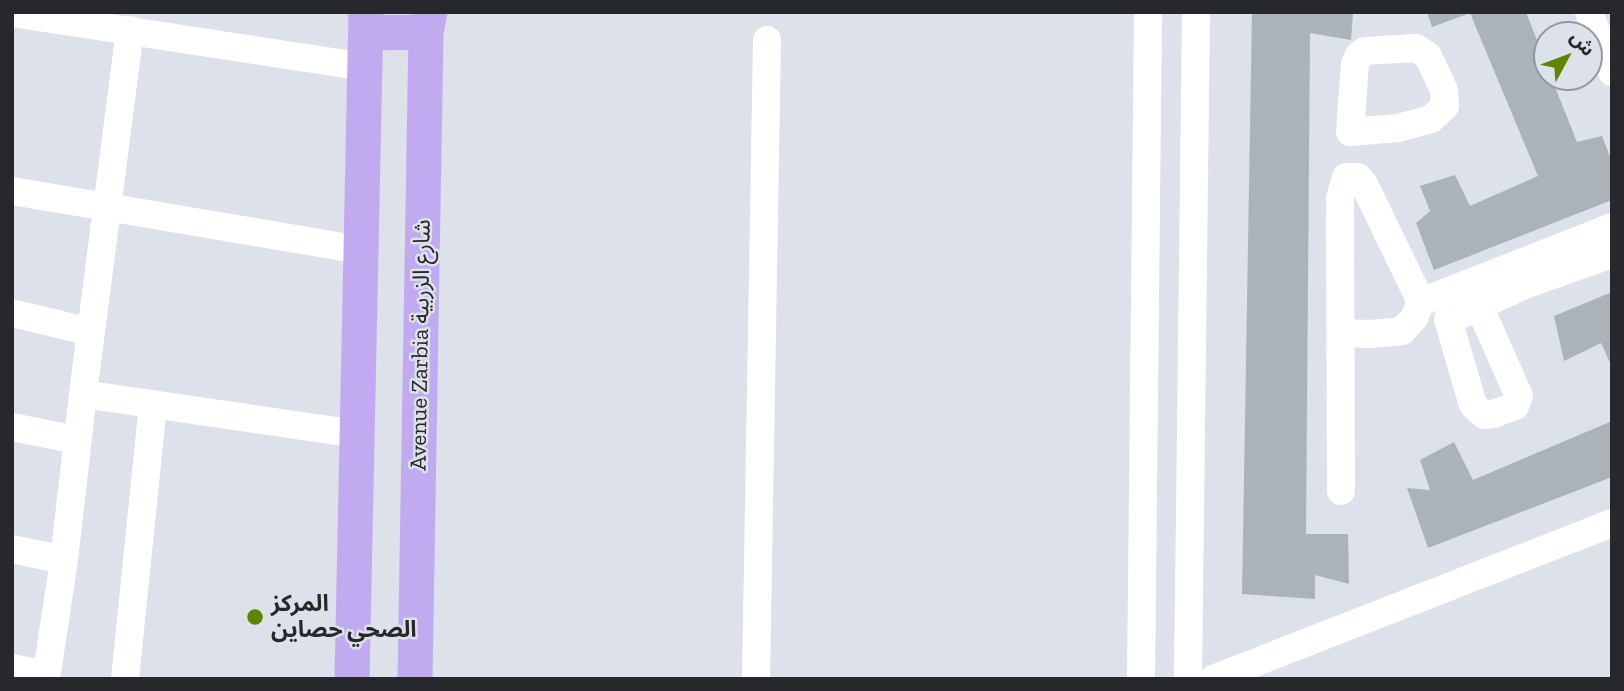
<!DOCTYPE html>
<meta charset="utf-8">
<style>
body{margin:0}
#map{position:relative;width:1624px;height:691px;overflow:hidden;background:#dde1e9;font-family:"Zilla Slab","Noto Sans Arabic",serif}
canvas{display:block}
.frame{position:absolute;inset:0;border:14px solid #27282b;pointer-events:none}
.north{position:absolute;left:1533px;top:21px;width:70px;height:70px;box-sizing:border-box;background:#dde1e9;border:2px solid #94979d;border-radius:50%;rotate:49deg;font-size:19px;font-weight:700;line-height:28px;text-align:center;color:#27282b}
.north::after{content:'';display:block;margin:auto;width:24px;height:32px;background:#608300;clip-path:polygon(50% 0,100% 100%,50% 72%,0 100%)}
</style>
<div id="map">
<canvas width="1624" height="691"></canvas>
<div class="frame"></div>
<div class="north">ش</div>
</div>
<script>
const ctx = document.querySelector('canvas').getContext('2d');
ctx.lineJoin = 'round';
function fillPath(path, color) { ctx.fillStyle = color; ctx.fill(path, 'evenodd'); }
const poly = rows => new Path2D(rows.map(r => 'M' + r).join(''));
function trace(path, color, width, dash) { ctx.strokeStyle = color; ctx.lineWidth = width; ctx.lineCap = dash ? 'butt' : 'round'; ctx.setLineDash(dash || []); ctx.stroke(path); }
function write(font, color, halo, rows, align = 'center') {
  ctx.font = font + ' "Zilla Slab","Noto Sans Arabic",serif'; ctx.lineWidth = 5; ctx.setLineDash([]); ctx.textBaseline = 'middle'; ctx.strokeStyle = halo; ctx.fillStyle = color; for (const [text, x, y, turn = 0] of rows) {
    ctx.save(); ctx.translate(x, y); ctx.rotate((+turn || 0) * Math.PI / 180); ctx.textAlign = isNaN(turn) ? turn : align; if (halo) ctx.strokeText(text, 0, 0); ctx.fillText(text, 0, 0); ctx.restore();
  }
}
const building = poly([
 [1252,12,1353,12,1351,40,1310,33,1306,534,1348,534,1349,584,1315,575,1315,599,1242,594],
 [1427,12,1526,12,1547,66,1547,77,1551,77,1577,142,1602,136,1612,162,1612,200,1434,270,1416,223,1430,211,1420,186,1455,175,1470,206,1538,176,1470,13,1432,27],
 [1612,292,1612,367,1601,343,1564,361,1554,316],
 [1612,421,1612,477,1428,548,1407,488,1430,490,1420,460,1454,442,1473,480]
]);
const minor = poly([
 [1589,12,1612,72],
 [12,13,365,67],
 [1416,48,1428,56,1444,90,1445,106,1431,119,1398,128,1350,132,1355,64,1359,55,1365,51,1416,48],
 [12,191,361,250],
 [12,313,91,332],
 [1463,314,1524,285,1612,254],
 [1448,319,1473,405,1484,415,1493,414,1515,406,1519,396,1480,308],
 [1341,333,1371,334,1402,331,1414,318,1421,302,1612,227],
 [83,394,357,434],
 [12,427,77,440],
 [1341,491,1340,198,1346,177,1358,177,1364,184,1421,302],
 [12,549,64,560],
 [12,668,46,675],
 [46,679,64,560,83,394,130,30],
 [125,679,153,404],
 [756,679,767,40],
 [1141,679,1148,12],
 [1188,679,1196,12],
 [1213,679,1612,523]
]);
const major = poly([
 [366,33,426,32],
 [352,679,366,12],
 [415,679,426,32,430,12]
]);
const markers = [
 [255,617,9,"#608300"]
];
const streetNames = [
 ["Avenue Zarbia شارع الزربية",421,345,-89]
];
const poiNames = [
 ["المركز",271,604],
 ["الصحي حصاين",271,630]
];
fillPath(building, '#abb2b8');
trace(minor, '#fff', 28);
trace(major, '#c0abf0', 35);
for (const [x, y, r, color] of markers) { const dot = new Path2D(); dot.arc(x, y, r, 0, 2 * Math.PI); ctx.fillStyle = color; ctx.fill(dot); trace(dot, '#dde1e9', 2.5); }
write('23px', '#27282b', '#dde1e9', streetNames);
write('bold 23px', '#27282b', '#dde1e9', poiNames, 'left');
</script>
